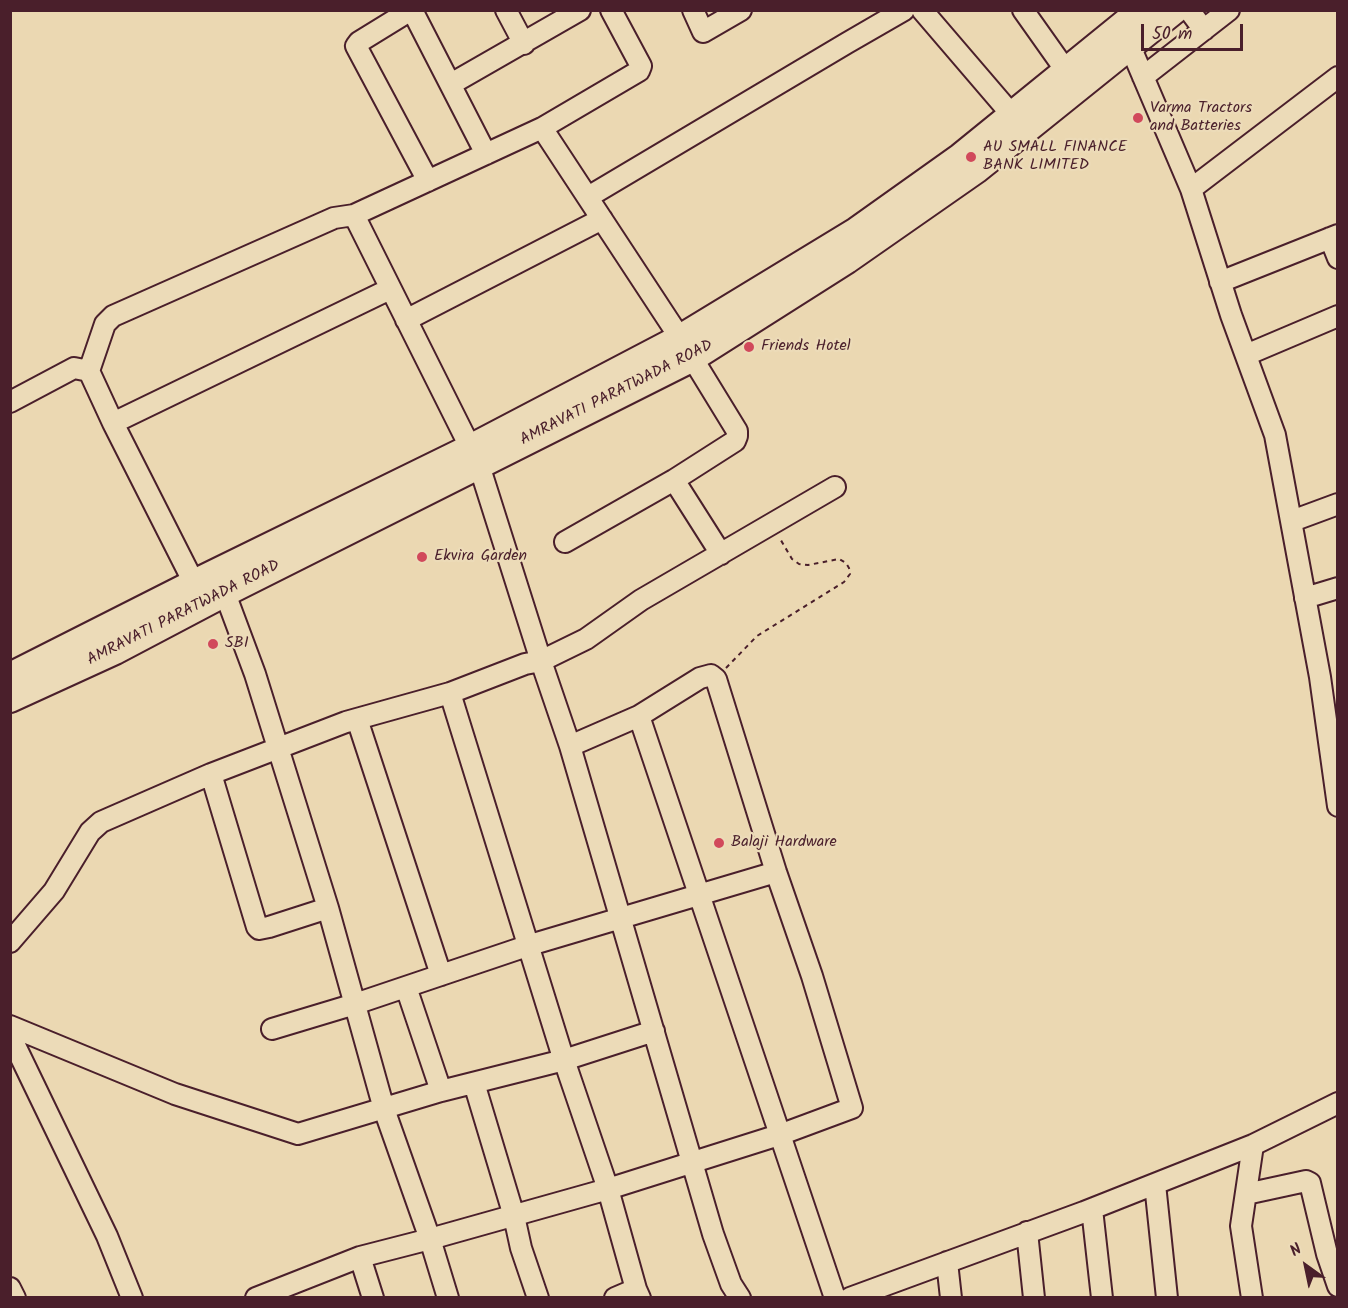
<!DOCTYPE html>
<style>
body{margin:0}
#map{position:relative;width:1348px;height:1308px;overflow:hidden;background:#ebd8b2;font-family:Kalam,sans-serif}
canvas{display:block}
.frame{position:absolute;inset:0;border:12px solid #4a1f2b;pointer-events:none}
.north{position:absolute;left:1276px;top:1236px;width:60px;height:60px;-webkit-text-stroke:4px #ecdbb8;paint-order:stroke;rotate:327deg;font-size:16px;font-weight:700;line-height:24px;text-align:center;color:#4a1f2b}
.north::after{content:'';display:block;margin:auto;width:21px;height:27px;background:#4a1f2b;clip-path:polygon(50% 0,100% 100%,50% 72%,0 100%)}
.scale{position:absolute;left:1141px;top:24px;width:102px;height:27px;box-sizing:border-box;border:3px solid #4a1f2b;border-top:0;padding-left:8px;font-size:18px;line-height:21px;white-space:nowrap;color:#4a1f2b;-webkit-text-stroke:4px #ecdbb8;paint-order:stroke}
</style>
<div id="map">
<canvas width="1348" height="1308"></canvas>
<div class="frame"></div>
<div class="north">N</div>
<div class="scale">50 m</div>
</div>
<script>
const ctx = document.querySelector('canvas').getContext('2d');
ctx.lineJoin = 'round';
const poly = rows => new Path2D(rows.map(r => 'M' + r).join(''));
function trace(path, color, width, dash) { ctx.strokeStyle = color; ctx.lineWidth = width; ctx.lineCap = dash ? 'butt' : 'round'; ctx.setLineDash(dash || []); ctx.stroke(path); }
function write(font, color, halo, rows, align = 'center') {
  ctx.font = font + ' Kalam,sans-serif'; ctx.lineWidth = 4.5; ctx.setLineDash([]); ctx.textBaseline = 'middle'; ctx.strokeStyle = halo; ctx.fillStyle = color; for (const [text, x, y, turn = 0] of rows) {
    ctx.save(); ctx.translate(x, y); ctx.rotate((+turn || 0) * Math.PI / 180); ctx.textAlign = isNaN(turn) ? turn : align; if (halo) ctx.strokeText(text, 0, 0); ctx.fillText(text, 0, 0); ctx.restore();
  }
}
const path = poly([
 [726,668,757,636,844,582,850,574,849,568,846,563,839,559,808,565,799,564,792,559,779,537]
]);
const minor = poly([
 [411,10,359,42,356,46,428,181],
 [412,10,486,154],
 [506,10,524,44],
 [693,10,703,32,741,10],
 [922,10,1012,115],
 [1023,10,1074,82],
 [1189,10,1204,30],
 [1130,46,1191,189,1231,315,1275,435,1320,677,1338,806],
 [1143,77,1229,10],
 [451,84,580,10],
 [542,128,680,338,737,431,737,436,735,441,674,480,565,542],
 [1191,189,1338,77],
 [588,197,847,43,904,10],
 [354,215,479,465,541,661,570,746,713,1234,731,1284,740,1298],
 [1330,238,1338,258],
 [1220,282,1338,235],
 [406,320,602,219],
 [1246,355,1338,316],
 [10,402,74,368,89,371],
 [113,423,390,289],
 [674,480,721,554],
 [1292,521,1338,504],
 [220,580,255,674,328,908,384,1109,430,1239,448,1298],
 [194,583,113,423,89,371,105,324,113,316,334,218,354,215,542,128,639,71,641,66,611,10],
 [1305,598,1338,588],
 [450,693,561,1051,608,1189,636,1289,640,1298],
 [639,716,835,1298],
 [357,719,441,975],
 [211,774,257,927,259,929,269,927,328,908],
 [10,942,54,891,90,832,101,822,211,774,346,722,450,693,525,664,541,661,586,639,641,600,835,487],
 [406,987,441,1091],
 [10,1026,175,1094,298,1134,441,1091,564,1060,654,1031],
 [272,1029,355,1004,530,945,776,872],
 [10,1035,107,1236,132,1298],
 [474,1083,514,1216,521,1248,538,1298],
 [1155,1184,1167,1298],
 [1246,1194,1306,1181,1310,1183,1327,1254,1338,1286],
 [1092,1209,1102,1298],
 [1027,1232,1034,1298],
 [360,1257,373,1298],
 [947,1262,951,1298],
 [10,1288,15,1298],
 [256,1298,360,1257,430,1239,608,1189,782,1134,852,1108,812,976,776,872,716,679,711,675,700,678,639,716,570,746],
 [615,1298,636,1289],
 [850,1298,1084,1212,1253,1145,1338,1103],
 [1252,1298,1241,1226,1253,1145]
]);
const major = poly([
 [10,676,194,583,470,448,680,338,856,231,960,157,1141,10],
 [10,699,115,651,225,593,691,359,847,260,976,170,1175,10]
]);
const markers = [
 [1138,118,6,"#d1495b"],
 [971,157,6,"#d1495b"],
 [749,347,6,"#d1495b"],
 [422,557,6,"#d1495b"],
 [213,644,6,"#d1495b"],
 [719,843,6,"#d1495b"]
];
const poiNames = [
 ["Varma Tractors",1150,109],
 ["and Batteries",1150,127],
 ["AU SMALL FINANCE",983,148],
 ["BANK LIMITED",983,166],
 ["Friends Hotel",761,347],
 ["Ekvira Garden",434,557],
 ["SBI",225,644],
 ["Balaji Hardware",731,843]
];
const streetNames = [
 ["AMRAVATI PARATWADA ROAD",617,394,-27],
 ["AMRAVATI PARATWADA ROAD",184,614,-27]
];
trace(minor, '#4a1f2b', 24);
trace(major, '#4a1f2b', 30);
trace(path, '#4a1f2b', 2, [4.5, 4.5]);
trace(minor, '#ecdbb8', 20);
trace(major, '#ecdbb8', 26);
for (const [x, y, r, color] of markers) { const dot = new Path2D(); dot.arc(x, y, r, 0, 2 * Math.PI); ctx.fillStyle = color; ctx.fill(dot); trace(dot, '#ecdbb8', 2); }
write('16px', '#4a1f2b', '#ecdbb8', poiNames, 'left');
write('16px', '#4a1f2b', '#ecdbb8', streetNames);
</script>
